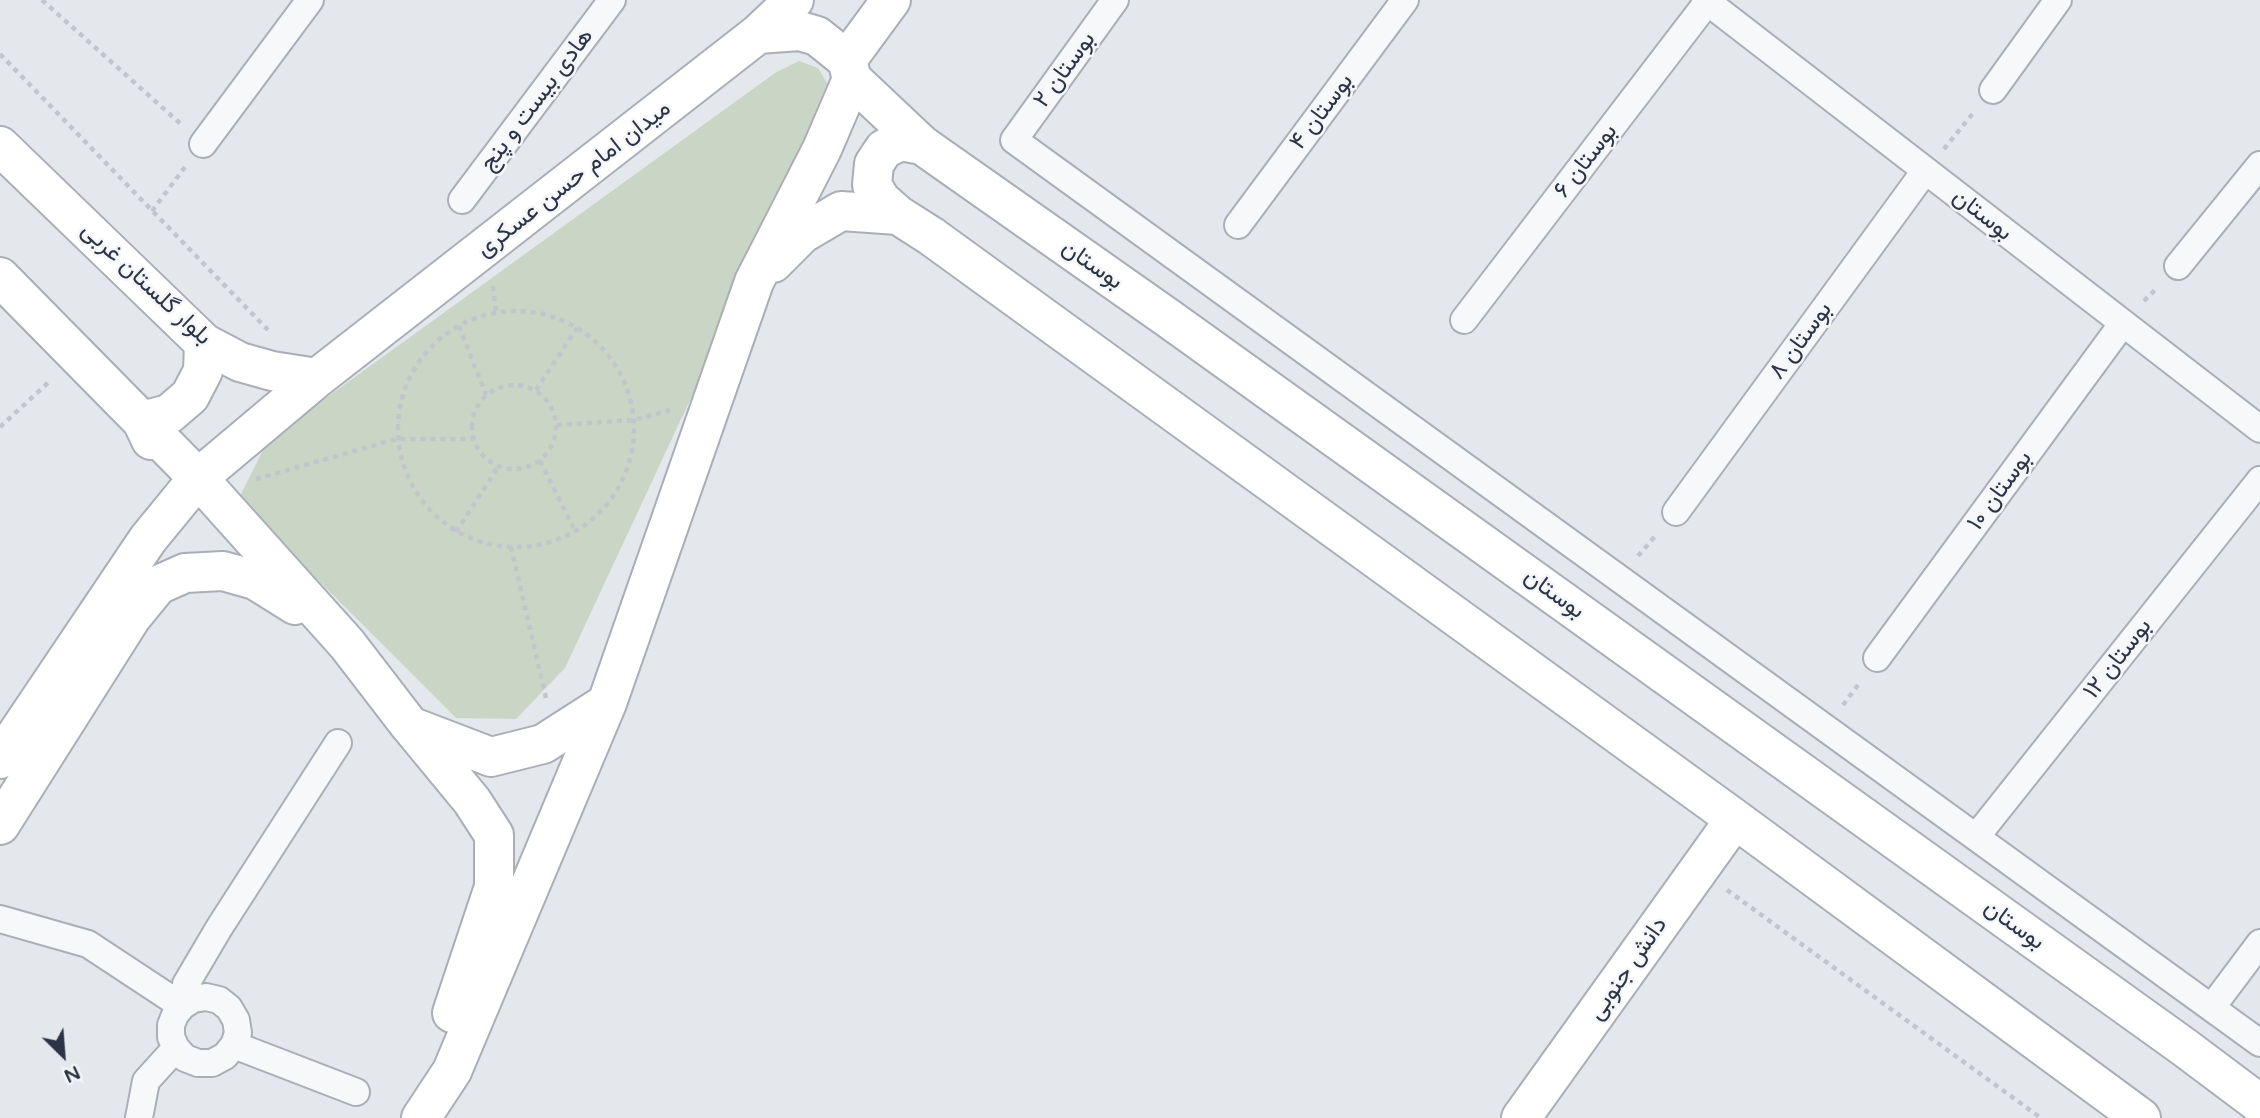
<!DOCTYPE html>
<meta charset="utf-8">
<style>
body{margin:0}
#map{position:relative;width:2260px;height:1118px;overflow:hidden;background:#e4e7ec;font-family:"Varela Round",sans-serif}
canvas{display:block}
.north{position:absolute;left:28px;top:1020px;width:70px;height:70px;-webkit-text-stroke:5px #f4f6f9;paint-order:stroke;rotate:155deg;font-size:19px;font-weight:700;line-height:28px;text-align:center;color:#2b3445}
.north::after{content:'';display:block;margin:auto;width:24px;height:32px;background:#2b3445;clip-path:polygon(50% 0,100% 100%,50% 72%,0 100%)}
</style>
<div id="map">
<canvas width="2260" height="1118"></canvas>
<div class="north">N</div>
</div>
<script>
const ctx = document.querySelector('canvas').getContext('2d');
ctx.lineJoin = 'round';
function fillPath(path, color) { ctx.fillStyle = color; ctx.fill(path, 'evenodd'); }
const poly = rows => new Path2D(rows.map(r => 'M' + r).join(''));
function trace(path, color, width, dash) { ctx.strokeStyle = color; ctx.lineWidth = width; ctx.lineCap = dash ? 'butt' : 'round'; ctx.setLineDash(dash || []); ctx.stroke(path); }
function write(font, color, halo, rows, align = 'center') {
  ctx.font = font + ' "Varela Round",Vazirmatn,sans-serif'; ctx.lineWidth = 5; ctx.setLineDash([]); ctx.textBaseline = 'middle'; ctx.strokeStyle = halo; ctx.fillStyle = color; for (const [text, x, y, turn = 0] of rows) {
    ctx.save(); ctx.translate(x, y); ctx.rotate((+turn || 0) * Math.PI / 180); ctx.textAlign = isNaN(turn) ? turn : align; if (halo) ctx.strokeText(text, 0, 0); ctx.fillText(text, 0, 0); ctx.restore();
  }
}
const green = poly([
 [799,61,818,68,827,83,746,280,565,668,516,719,456,718,238,500,266,444,308,411,775,73]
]);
const path = poly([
 [42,0,182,125],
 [0,54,268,330],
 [1944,149,1974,112],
 [152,211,185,167],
 [493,286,496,313],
 [2144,301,2158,287],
 '398 429a118 118 0 1 1 236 0a118 118 0 1 1-236 0Z',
 [459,326,486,395],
 '472 427a42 42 0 1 1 84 0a42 42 0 1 1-84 0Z',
 [536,390,577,328],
 [557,425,634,420,670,410],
 [0,427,51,380],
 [540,461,575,531],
 [256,479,397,439,474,439],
 [456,532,498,467],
 [511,547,546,698],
 [1638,556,1657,534],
 [1843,705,1861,681],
 [1727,890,2041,1118]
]);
const street = poly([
 [1115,0,1014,140,2260,1043],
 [1705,0,2260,429],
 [1993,90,2058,0],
 [203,144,310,0],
 [462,200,612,0],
 [1238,225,1405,0],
 [2178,266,2260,165],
 [1464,320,1709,0],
 [1676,512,1925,171],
 [1877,658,2123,323],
 [1976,837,2260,480],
 [0,919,88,944,182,1006],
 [182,1006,193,999,206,997,219,1000,229,1008,236,1020,238,1033,234,1045,225,1056,212,1063,198,1063,185,1058,176,1048,171,1037,171,1025,175,1015,182,1006,186,984,219,928,338,743],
 [2212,1007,2260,943],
 [234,1045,356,1092],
 [139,1118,146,1081,176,1048]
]);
const secondary = poly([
 [758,34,794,0],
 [847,60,891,0],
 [852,79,922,145,1168,318,2184,1047,2260,1104],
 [0,146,204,343,240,362,272,371,317,378],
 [898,215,881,200,872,185,874,164,884,149,901,141,922,145],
 [773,263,802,234,841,211,898,215,931,236,1735,819,2141,1118],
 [0,277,198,478,148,539,0,759],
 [151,440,142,421,169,414,190,396,203,371,204,343],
 [411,727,472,801,494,835,494,887,452,1013],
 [0,825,131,618,158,585,185,573,223,571,255,580,295,605],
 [421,1118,452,1071,607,703,754,282,822,149,852,79,847,60,817,36,800,31,758,34,317,378,198,478,347,644,410,726,491,757,543,744,607,703],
 [1521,1118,1735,819]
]);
const streetNames = [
 ["بوستان ۲",1065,70,-54],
 ["هادی بیست و پنج",537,100,-53],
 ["بوستان ۴",1322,112,-53],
 ["بوستان ۶",1586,161,-52],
 ["میدان امام حسن عسکری",574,179,-38],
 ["بوستان",1982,215,38],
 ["بوستان",1092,265,35],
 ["بلوار گلستان غربی",146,284,43],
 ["بوستان ۸",1801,341,-54],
 ["بوستان ۱۰",2000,491,-54],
 ["بوستان",1554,594,36],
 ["بوستان ۱۲",2118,659,-52],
 ["بوستان",2014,925,36],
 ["دانش جنوبی",1628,969,-55]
];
fillPath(green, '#c9d6c5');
trace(street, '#a9aeb7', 30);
trace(secondary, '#a9aeb7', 42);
trace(path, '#c2c5cb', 4.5, [5, 5]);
trace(street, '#f7f8fa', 26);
trace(secondary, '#fff', 38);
write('24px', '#2b3445', '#f4f6f9', streetNames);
</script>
